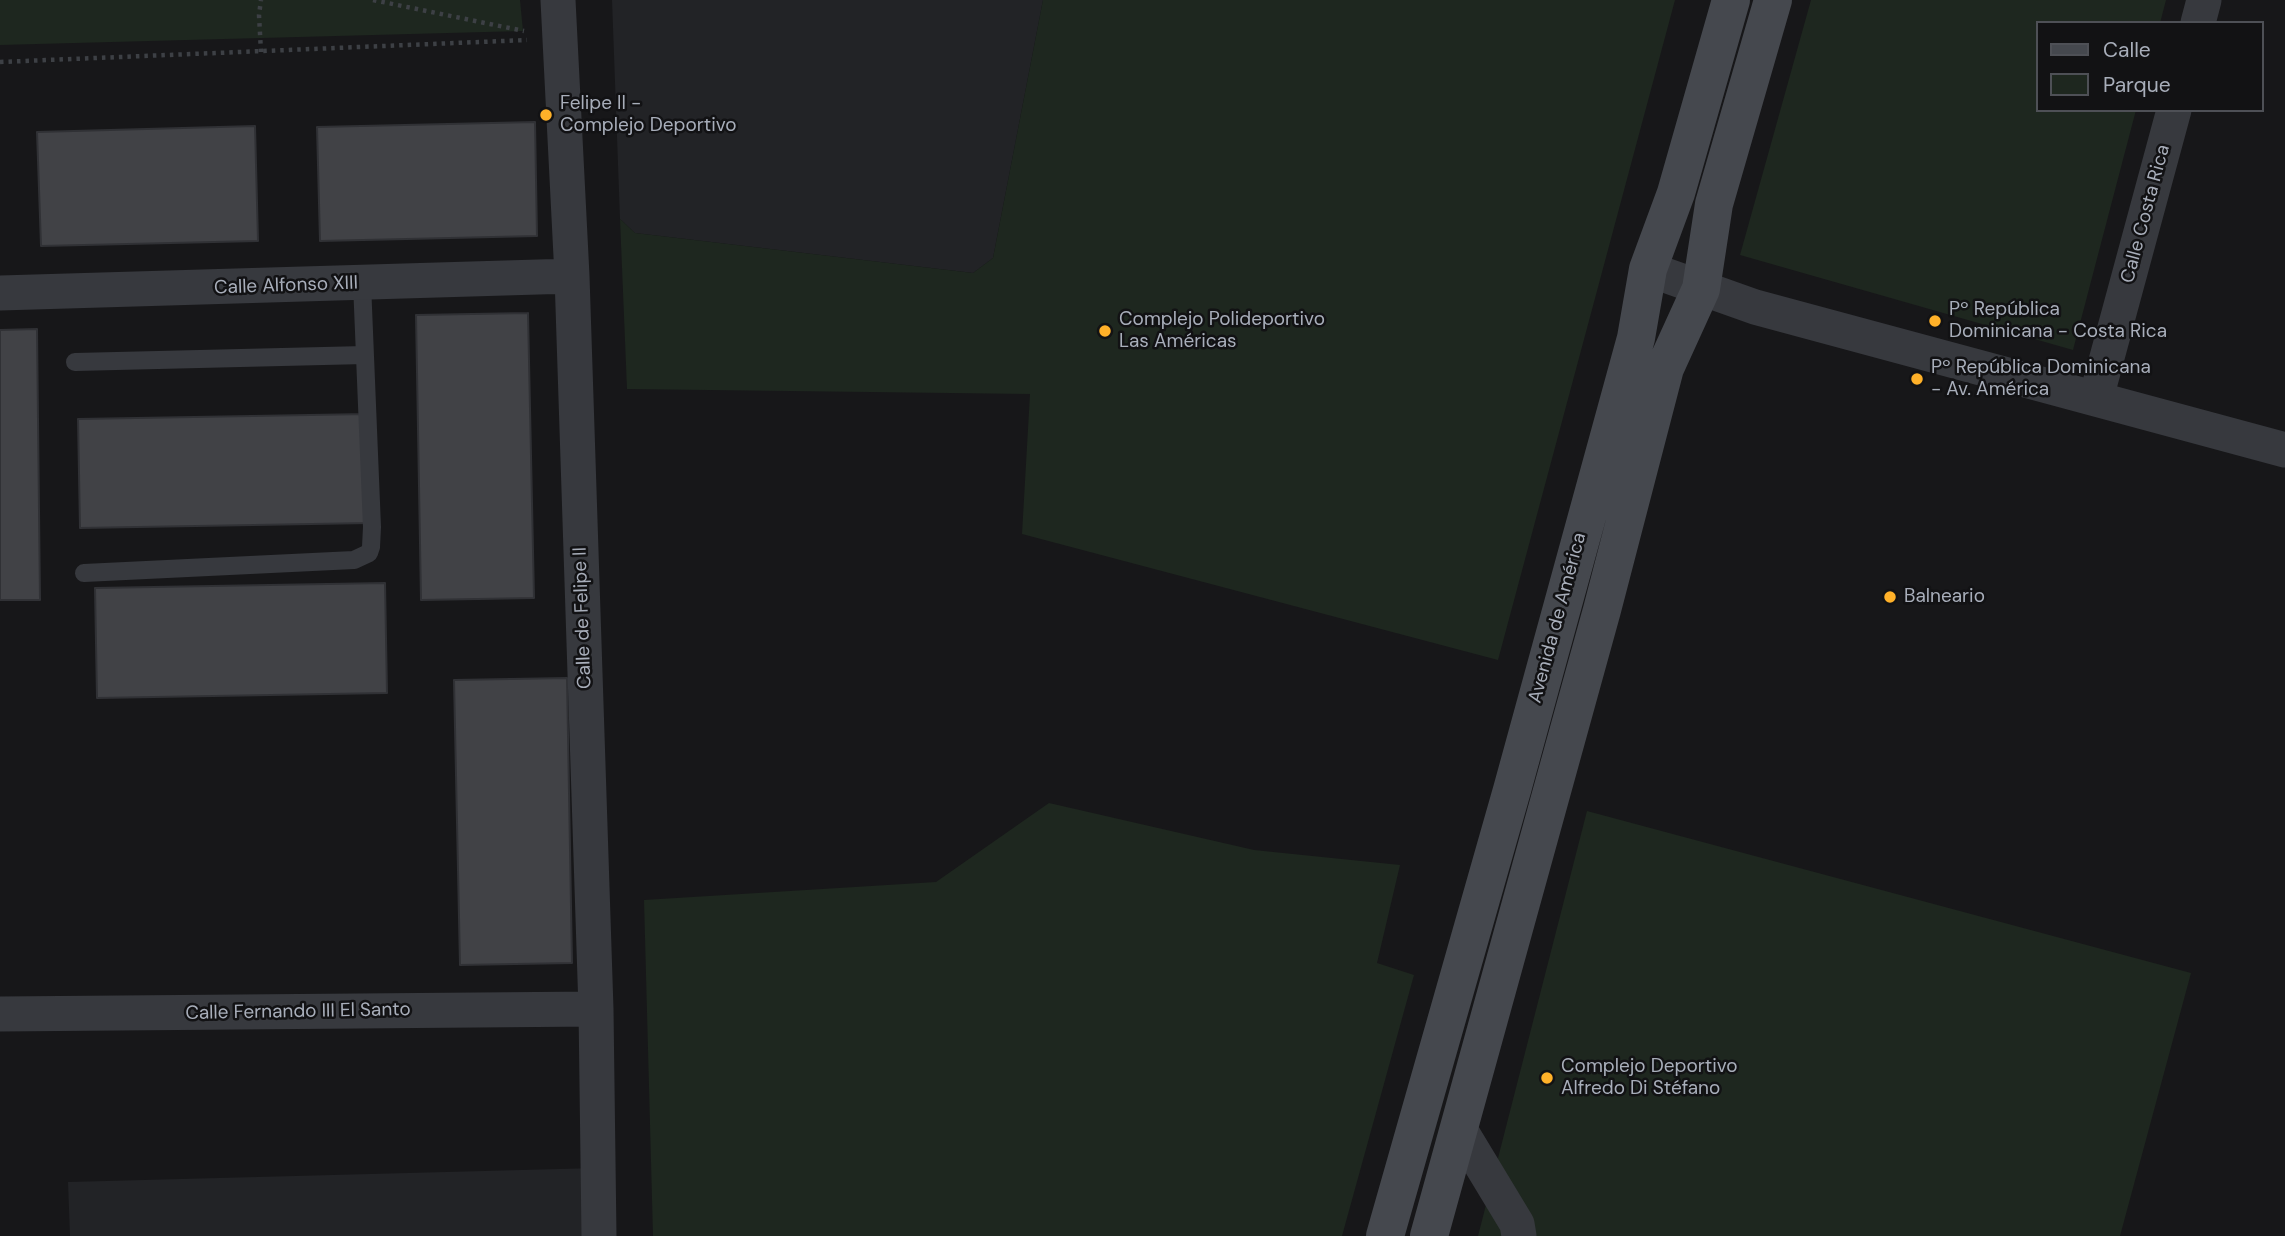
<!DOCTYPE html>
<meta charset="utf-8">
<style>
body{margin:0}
#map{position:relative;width:2285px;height:1236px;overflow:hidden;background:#171719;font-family:"DM Sans",sans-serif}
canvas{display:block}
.legend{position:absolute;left:2036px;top:21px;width:228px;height:91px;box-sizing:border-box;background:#121214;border:2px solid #4e5056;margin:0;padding:9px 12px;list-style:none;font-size:21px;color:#a8aeba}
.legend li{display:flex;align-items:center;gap:14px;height:35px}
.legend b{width:35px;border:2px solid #4e5056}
</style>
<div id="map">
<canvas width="2285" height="1236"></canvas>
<ul class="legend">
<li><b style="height:9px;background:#45484e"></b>Calle</li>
<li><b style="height:19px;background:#1e271f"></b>Parque</li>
</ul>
</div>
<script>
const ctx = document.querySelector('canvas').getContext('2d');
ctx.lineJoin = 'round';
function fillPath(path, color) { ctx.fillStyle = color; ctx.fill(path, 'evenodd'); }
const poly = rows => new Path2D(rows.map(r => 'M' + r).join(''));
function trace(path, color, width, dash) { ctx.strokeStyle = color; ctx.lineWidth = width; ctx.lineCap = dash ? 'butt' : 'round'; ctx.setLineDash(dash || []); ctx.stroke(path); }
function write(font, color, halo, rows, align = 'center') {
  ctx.font = font + ' "DM Sans",sans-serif'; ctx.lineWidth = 5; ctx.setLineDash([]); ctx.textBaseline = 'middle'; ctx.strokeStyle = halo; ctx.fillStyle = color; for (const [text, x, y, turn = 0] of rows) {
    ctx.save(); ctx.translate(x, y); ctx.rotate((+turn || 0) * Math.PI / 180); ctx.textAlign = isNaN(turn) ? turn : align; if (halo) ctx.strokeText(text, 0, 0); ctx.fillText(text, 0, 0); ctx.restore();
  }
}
const built = poly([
 [612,0,1043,0,993,258,973,273,635,233,620,219],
 [597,1168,599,1236,70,1236,68,1182]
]);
const green = poly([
 [0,0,520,0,523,31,0,45],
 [1043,0,1675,0,1498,660,1022,534,1030,394,627,389,620,219,635,233,973,273,993,258],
 [1811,0,2166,0,2160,23,2038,23,2038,110,2136,110,2073,350,1740,255],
 [1049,803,1254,850,1400,865,1377,963,1414,975,1342,1236,653,1236,644,900,936,882],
 [1587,811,2191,973,2120,1236,1478,1236]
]);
const building = poly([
 [535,122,537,236,320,241,317,127,535,122],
 [255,126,258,241,41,246,37,132,255,126],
 [528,313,534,598,421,600,416,315,528,313],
 [37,329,40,600,0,600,0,330,37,329],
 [367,414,370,523,80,528,78,419,367,414],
 [385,583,387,693,97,698,95,588,385,583],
 [567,678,572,963,460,965,454,680,567,678]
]);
const path = poly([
 [373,0,524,31],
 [261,52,259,15,261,0],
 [0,62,527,40]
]);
const lane = poly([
 [75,362,365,355],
 [84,573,354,560,369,553,371,547,372,527,362,283]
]);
const street = poly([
 [558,0,572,276,596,1009,599,1236],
 [2198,23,2204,0],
 [1648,269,1755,307,2285,450],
 [0,293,572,276],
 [2096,398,2174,110],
 [0,1014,596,1009],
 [1459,1128,1517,1224,1519,1236]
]);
const secondary = poly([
 [1385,1236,1512,790,1636,338,1648,269,1676,193,1731,0],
 [1429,1236,1602,610,1665,368,1701,289,1714,204,1773,0]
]);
const markers = [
 [546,115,7,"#ffb129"],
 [1935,321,7,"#ffb129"],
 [1105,331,7,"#ffb129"],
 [1917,379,7,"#ffb129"],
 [1890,597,7,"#ffb129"],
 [1547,1078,7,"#ffb129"]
];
const poiNames = [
 ["Felipe II -",560,104],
 ["Complejo Deportivo",560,126],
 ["Pº República",1949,310],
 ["Dominicana - Costa Rica",1949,332],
 ["Complejo Polideportivo",1119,320],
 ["Las Américas",1119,342],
 ["Pº República Dominicana",1931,368],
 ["- Av. América",1931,390],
 ["Balneario",1904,597],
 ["Complejo Deportivo",1561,1067],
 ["Alfredo Di Stéfano",1561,1089]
];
const streetNames = [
 ["Calle Costa Rica",2146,214,-75],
 ["Calle Alfonso XIII",286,286,-2],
 ["Calle de Felipe II",583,618,-92],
 ["Avenida de América",1558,618,-75],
 ["Calle Fernando III El Santo",298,1012,-1]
];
fillPath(built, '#222326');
fillPath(green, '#1e271f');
fillPath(building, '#414246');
trace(building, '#303135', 2);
trace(path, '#3d4045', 4.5, [3.5, 5]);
trace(lane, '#37393e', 18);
trace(street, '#37393e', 35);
trace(secondary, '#45484e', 38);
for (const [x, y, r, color] of markers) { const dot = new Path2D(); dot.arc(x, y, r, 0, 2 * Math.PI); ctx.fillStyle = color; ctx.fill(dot); trace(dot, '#121214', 2.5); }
write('19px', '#a8aeba', '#121214', poiNames, 'left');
write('19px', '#a8aeba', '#121214', streetNames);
</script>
